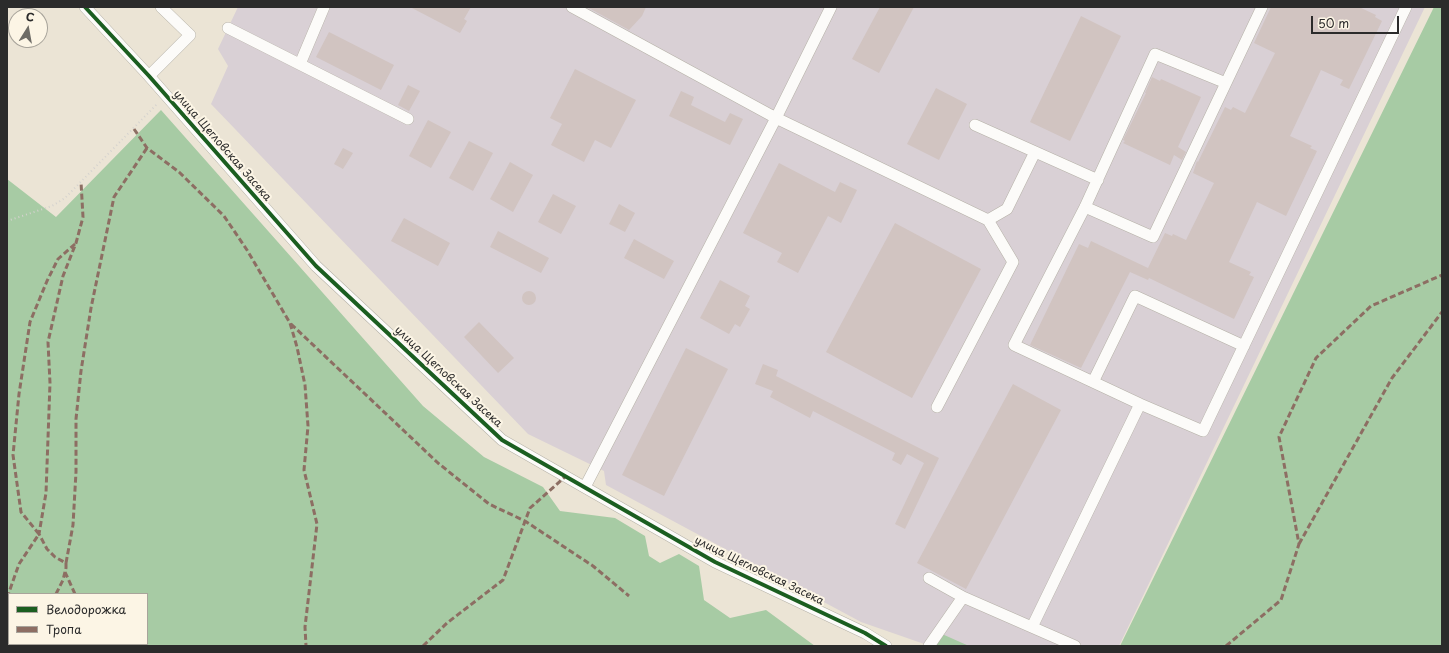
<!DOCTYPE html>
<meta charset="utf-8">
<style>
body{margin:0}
#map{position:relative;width:1449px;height:653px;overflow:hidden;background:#ebe4d5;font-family:"Playpen Sans",sans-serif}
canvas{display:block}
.frame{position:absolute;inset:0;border:8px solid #2b2b2b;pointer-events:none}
.legend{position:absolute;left:8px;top:593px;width:140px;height:52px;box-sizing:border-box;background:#fcf5e5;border:1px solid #a8a49b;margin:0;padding:5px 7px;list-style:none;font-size:12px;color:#2b2b2b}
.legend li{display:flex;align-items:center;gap:8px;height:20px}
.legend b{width:20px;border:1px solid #a8a49b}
.north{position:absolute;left:8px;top:8px;width:40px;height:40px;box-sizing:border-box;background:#fcf5e5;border:1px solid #a8a49b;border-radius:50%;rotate:11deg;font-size:11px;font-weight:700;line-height:16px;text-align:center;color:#2b2b2b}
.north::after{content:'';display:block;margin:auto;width:14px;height:18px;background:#6e6c66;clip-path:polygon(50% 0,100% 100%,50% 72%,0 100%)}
.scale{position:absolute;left:1311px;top:16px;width:88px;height:18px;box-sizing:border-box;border:2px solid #2b2b2b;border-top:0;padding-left:5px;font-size:12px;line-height:14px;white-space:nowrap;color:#2b2b2b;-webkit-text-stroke:3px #fcf5e5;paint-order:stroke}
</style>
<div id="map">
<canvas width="1449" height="653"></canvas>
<div class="frame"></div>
<ul class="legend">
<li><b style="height:5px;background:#1b5e20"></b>Велодорожка</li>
<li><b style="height:5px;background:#8d6e63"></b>Тропа</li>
</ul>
<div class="north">С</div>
<div class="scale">50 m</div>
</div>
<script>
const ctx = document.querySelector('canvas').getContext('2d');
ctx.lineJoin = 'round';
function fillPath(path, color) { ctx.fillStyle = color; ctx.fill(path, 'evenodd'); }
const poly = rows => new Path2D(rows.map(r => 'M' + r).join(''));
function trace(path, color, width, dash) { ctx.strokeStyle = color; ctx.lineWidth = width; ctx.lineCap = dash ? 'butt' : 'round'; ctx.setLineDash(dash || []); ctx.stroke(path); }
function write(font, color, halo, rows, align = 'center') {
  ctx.font = font + ' "Playpen Sans",sans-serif'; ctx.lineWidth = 4; ctx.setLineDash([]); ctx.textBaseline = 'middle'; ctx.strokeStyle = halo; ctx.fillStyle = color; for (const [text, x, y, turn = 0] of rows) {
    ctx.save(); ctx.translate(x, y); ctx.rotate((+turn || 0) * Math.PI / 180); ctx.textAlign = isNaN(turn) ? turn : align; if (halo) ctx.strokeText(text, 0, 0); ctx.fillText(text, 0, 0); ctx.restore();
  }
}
const industrial = poly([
 [238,7,1425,7,1119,646,930,646,861,622,606,485,604,471,528,434,211,104,228,66,218,49]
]);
const forest = poly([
 [1434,7,1442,7,1442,646,1120,646],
 [161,110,423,406,484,457,543,487,560,511,615,518,645,536,649,556,660,563,679,554,699,566,704,600,730,618,766,610,815,646,7,646,7,179,56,217],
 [9,594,147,594,147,644,9,644],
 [942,634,969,646,935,646]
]);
const building = poly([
 [410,7,471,7,464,19,467,21,460,33],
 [587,7,646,7,642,16,629,30],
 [880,7,914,7,879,73,852,59],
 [1271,7,1359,7,1376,15,1375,17,1382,21,1349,89,1340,85,1343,80,1321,70,1290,136,1312,146,1310,148,1317,151,1286,216,1257,202,1229,262,1251,272,1249,275,1254,277,1234,319,1149,278,1148,280,1130,272,1081,368,1030,345,1079,244,1088,248,1091,241,1148,268,1165,233,1172,236,1173,234,1186,240,1214,183,1193,173,1197,161,1198,162,1225,107,1231,110,1233,107,1245,113,1275,53,1254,43],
 [1081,16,1121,36,1070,141,1030,122],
 [329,32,394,65,381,90,316,57],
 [575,69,636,100,611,148,595,140,584,162,551,145,562,124,550,118],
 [1152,77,1160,81,1161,79,1201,97,1178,147,1186,152,1182,160,1174,155,1170,165,1123,143,1125,141,1123,140,1146,93,1145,93],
 [408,85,420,91,409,111,398,105],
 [936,88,967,104,939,160,907,144],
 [681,91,694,97,691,105,725,122,730,113,743,119,730,145,669,116],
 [428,120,451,132,431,168,409,156],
 [469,141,493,153,473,191,449,178],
 [343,148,353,153,343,169,334,164],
 [510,162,533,175,513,212,490,199],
 [779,163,835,192,840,182,857,190,841,223,828,216,798,273,777,262,782,253,743,233],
 [553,194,576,206,561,234,538,222],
 [619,204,635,213,625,232,609,224],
 [404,218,450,243,438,266,391,241],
 [895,223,981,269,912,398,826,352],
 [498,231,549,258,541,273,490,247],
 [634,239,674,261,664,279,624,258],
 [720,280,750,296,745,306,750,309,740,327,735,324,729,334,700,318],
 '522 298a7 7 0 1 1 14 0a7 7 0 1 1-14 0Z',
 [479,322,514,358,498,373,464,337],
 [686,348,728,369,664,496,622,475],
 [763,364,778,370,776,376,939,458,905,529,895,524,924,463,907,454,901,465,892,460,895,453,813,411,810,418,770,397,773,391,755,384],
 [1013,384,1061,410,966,589,917,563]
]);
const path = poly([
 [7,221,52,206,65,198,158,103]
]);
const minor = poly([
 [85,7,149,76,316,266,502,440,715,562,865,633,886,646],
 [572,7,776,118,988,220,1013,262,937,407],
 [228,28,408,119],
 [300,64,324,7],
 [149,76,190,35,161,7],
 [975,125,1098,180],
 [1085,207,1153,237,1262,7],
 [988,220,1007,209,1035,152],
 [1093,382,1135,296,1244,346],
 [1140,404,1014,345,1085,207,1155,54,1226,83],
 [585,487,776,118,831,7],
 [929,578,963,597,1075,646],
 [1032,627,1140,404,1203,431,1406,7],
 [929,646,963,597]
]);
const quiet = poly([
 [134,129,147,148,179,172,224,216,247,250,290,323,297,347,305,385,308,426,304,470,317,524,305,627,306,646],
 [291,324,438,463,489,504,525,521,593,566,629,596],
 [1299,544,1392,378,1442,312],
 [66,563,73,525,76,472,76,419,81,371,91,308,114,197,147,148],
 [65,572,75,594],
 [56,594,63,580,66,568,66,563,55,557,47,549,39,534,46,493,50,383,48,342,63,276,76,243,83,217,81,182],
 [7,598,19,564,39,534,21,512,13,455,19,394,30,322,47,281,58,259,75,244],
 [29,646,29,644],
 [71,646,72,644],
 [423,646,447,623,503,580,530,508,566,476],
 [1226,646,1281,600,1299,544,1279,437,1316,358,1371,306,1442,275]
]);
const cycleway = poly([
 [85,7,149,76,316,266,502,440,715,562,865,633,886,646]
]);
const streetNames = [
 ["улица Щегловская Засека",222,146,49],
 ["улица Щегловская Засека",448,377,43],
 ["улица Щегловская Засека",759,571,26]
];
fillPath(industrial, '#d9d0d5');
fillPath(forest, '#a7cba4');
fillPath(building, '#d1c4c1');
trace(minor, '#b5b1a7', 12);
trace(path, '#d4d2ce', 2, [1, 3]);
trace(minor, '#fcfbf9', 11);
trace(quiet, '#8d6e63', 3, [6, 3]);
trace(cycleway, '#1b5e20', 4);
write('11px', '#2b2b2b', '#fcf5e5', streetNames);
</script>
